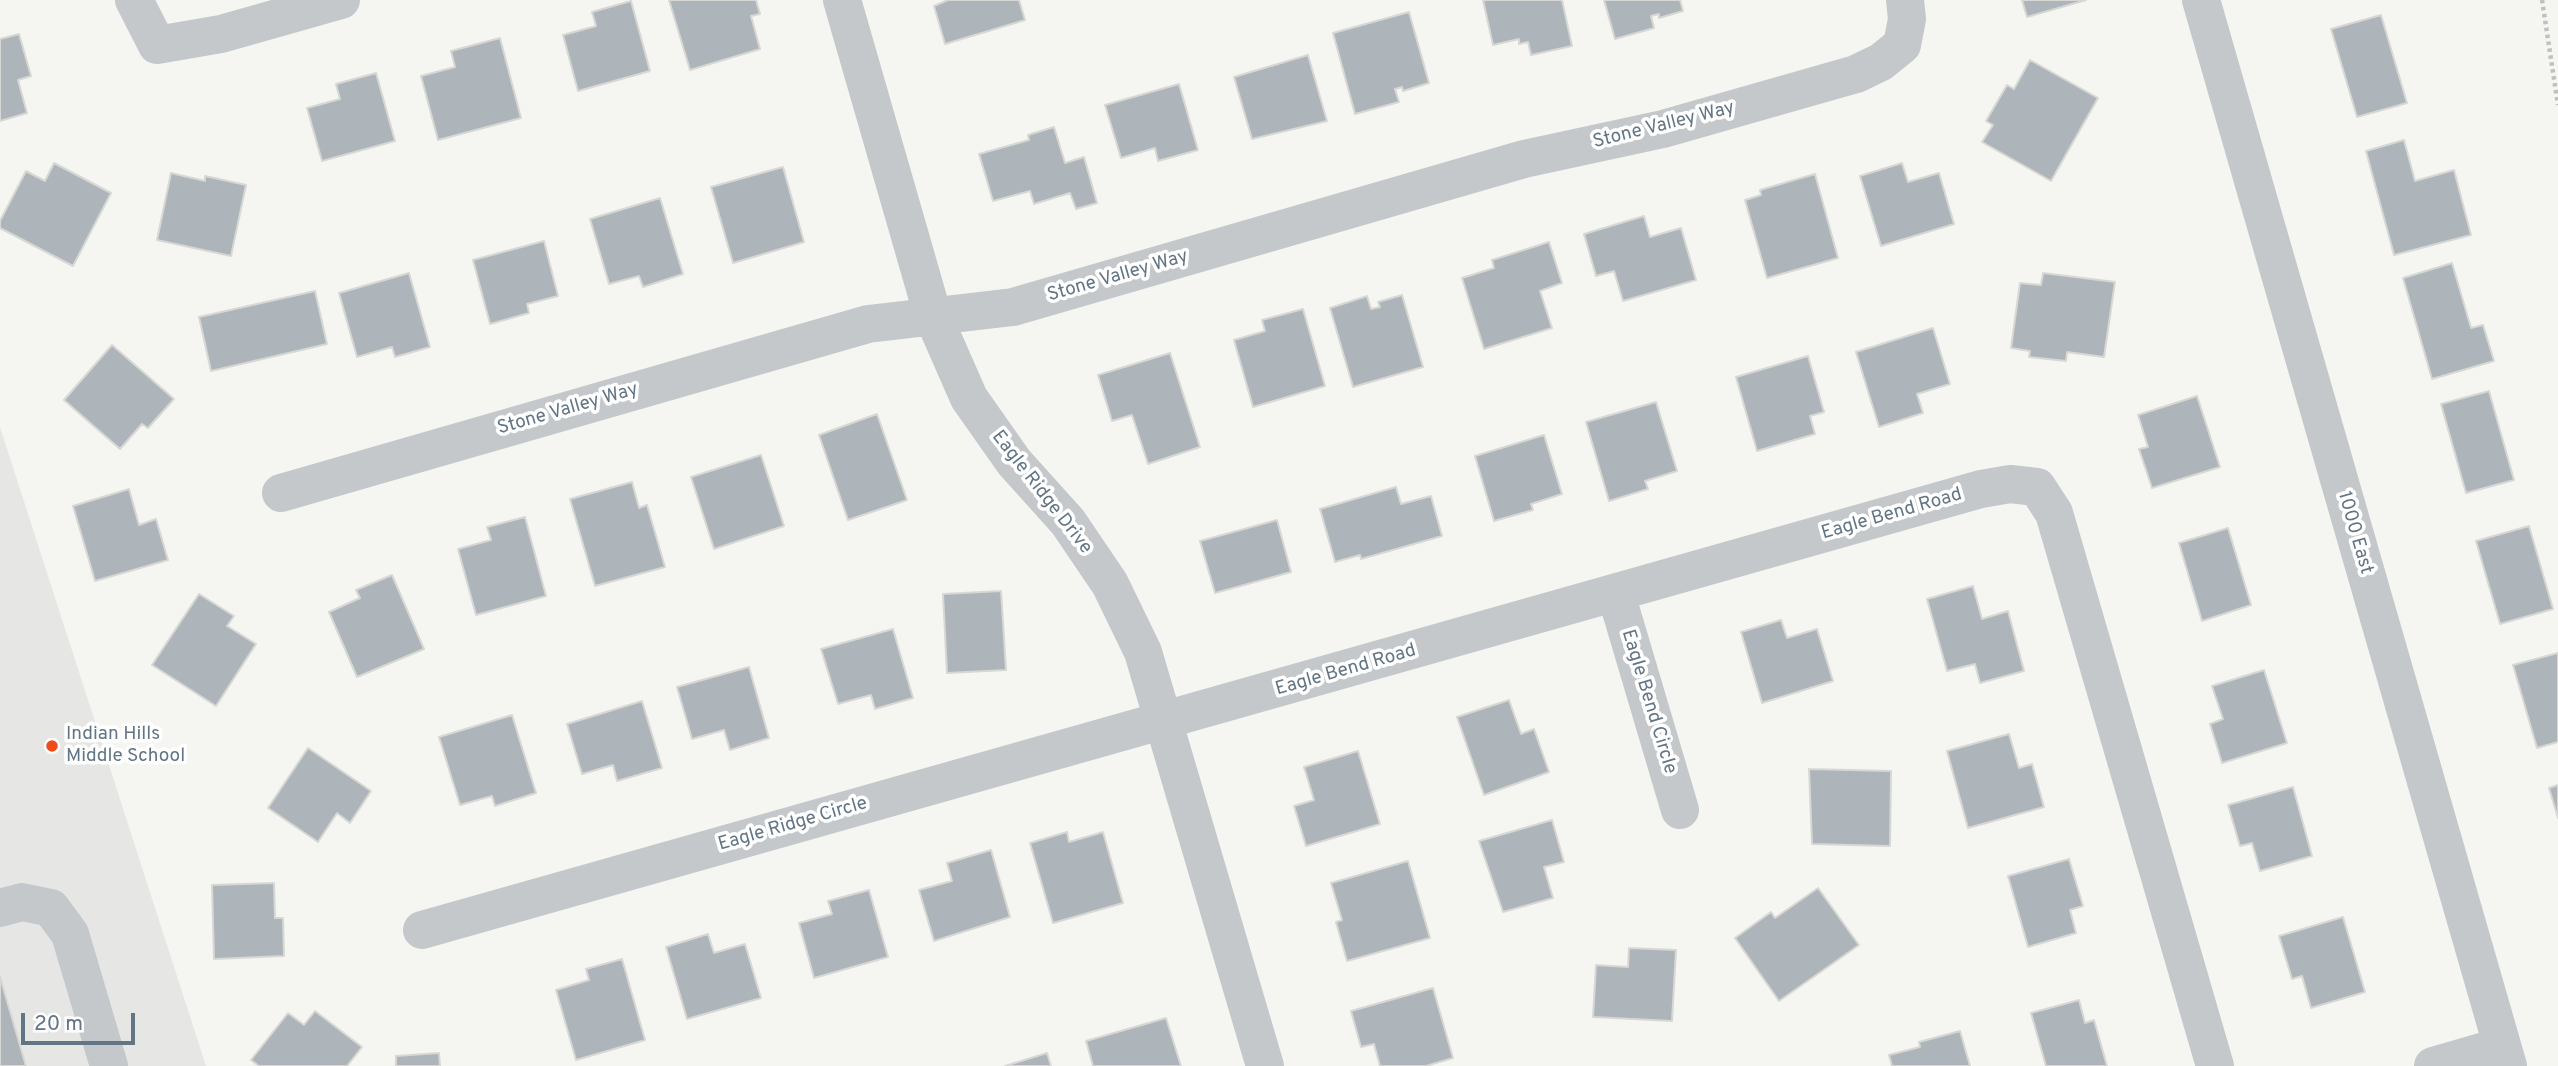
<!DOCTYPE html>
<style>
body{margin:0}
#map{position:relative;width:2558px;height:1066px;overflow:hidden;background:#f5f6f1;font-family:Overpass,sans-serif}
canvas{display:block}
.scale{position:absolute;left:21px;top:1013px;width:114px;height:32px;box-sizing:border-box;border:4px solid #627585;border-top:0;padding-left:9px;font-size:21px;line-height:24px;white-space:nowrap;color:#627585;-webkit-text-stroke:5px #fff;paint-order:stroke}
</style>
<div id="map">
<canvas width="2558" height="1066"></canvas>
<div class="scale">20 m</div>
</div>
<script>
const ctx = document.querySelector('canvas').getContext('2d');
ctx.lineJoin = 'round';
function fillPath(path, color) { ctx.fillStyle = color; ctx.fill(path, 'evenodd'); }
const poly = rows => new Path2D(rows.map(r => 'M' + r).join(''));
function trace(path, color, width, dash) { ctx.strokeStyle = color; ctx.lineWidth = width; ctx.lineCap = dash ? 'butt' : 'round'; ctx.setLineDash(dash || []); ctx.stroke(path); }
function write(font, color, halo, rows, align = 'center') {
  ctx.font = font + ' Overpass,sans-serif'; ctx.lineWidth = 7; ctx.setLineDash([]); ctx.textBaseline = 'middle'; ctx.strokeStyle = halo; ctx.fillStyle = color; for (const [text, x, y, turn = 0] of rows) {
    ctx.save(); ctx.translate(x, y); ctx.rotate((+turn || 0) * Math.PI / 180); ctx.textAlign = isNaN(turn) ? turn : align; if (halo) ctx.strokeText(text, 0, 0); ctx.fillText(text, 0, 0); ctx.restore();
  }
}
const built = poly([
 [0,427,206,1066,0,1066]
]);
const building = poly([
 [669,0,756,0,760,14,751,16,760,49,690,70,669,0],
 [948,0,1019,0,1025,20,945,44,934,6,948,0],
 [1483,0,1562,0,1572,46,1531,55,1528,42,1519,44,1519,39,1493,45,1483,0],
 [1604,0,1680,0,1683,11,1659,18,1659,14,1651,16,1654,28,1615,39,1604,0],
 [2022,0,2086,0,2027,17,2022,0],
 [631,1,650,71,578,91,563,35,596,26,592,12,631,1],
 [1409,12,1429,83,1403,91,1402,87,1395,89,1399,102,1355,114,1333,33,1409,12],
 [2381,15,2407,103,2357,117,2331,29,2381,15],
 [19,34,31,76,18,80,27,113,0,121,0,39,19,34],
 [500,38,521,118,438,140,421,76,455,67,451,51,500,38],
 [1308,55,1327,121,1252,139,1234,77,1308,55],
 [2030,60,2098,98,2051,181,1982,142,1993,125,1986,121,2007,85,2014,89,2030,60],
 [376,73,395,141,322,161,307,108,340,99,336,84,376,73],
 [1179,84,1198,150,1158,161,1155,148,1121,158,1105,105,1179,84],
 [1054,127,1065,163,1084,157,1097,203,1076,209,1070,193,1034,204,1030,191,993,201,979,154,1029,140,1028,135,1054,127],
 [2404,140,2415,181,2454,170,2471,235,2394,255,2366,151,2404,140],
 [54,163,111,193,73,266,0,228,0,221,26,171,45,181,54,163],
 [1902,163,1908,182,1939,173,1954,224,1881,246,1860,176,1902,163],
 [783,167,804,242,733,263,711,187,783,167],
 [171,173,205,181,205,176,246,185,231,256,157,240,171,173],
 [1815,174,1838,258,1767,278,1745,200,1761,195,1760,190,1815,174],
 [660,198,683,274,643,287,639,276,609,284,590,219,660,198],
 [1644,216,1650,237,1681,228,1696,280,1623,301,1614,271,1596,276,1584,234,1644,216],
 [544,241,558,296,527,304,529,313,490,324,473,260,544,241],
 [1549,242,1562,283,1540,291,1552,328,1484,349,1462,278,1494,268,1492,260,1549,242],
 [2452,263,2471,328,2483,325,2494,361,2432,379,2403,278,2452,263],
 [409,273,430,347,395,357,392,347,357,357,339,293,409,273],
 [2043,273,2115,282,2104,357,2067,352,2066,361,2029,357,2030,351,2011,348,2020,283,2041,285,2043,273],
 [315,291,327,344,211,371,199,317,315,291],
 [1402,295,1423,367,1353,387,1330,308,1367,296,1371,309,1380,307,1378,302,1402,295],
 [1303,309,1325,386,1253,407,1234,340,1265,331,1262,320,1303,309],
 [1933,328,1950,384,1917,394,1923,413,1879,427,1856,352,1933,328],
 [112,345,174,399,148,428,142,424,120,449,64,400,112,345],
 [1170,353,1200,447,1148,464,1132,415,1112,421,1098,375,1170,353],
 [1808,356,1824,412,1810,416,1815,434,1757,451,1736,377,1808,356],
 [2489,391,2514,480,2466,493,2441,404,2489,391],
 [2197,396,2220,467,2152,488,2139,449,2148,447,2138,415,2197,396],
 [1656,402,1677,471,1645,481,1648,489,1609,501,1586,422,1656,402],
 [877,414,907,500,848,520,819,435,877,414],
 [1544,435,1562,494,1531,504,1533,510,1494,521,1475,456,1544,435],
 [761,455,784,526,714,549,691,477,761,455],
 [632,482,639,508,647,505,665,567,595,586,570,499,632,482],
 [1396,487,1401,504,1431,496,1442,536,1361,559,1360,555,1335,562,1320,509,1396,487],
 [129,489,139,525,156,519,168,560,95,581,73,506,129,489],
 [525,517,546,596,476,615,458,549,491,540,487,527,525,517],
 [1277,520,1291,572,1215,593,1200,541,1277,520],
 [2529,526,2553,609,2500,624,2476,541,2529,526],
 [2228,528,2251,605,2202,621,2179,543,2228,528],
 [392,575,424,649,357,677,329,612,360,598,356,590,392,575],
 [1973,586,1982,619,2008,611,2024,671,1980,683,1975,664,1947,671,1927,599,1973,586],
 [1001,591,1006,670,947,673,943,594,1001,591],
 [199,594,234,616,227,626,256,644,216,706,152,665,199,594],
 [1781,620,1787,638,1817,629,1833,681,1762,703,1741,632,1781,620],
 [893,629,913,698,875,709,871,695,838,704,821,649,893,629],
 [2558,653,2558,742,2537,748,2513,665,2558,653],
 [749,667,769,738,730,750,724,730,692,739,677,687,749,667],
 [2264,670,2287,743,2222,763,2210,724,2223,719,2212,686,2264,670],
 [1509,700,1521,734,1534,729,1549,772,1484,795,1457,717,1509,700],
 [642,701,662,768,617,781,613,765,582,774,567,724,642,701],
 [512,715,536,793,495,806,492,796,460,805,439,737,512,715],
 [2009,734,2019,768,2032,764,2044,807,1968,828,1947,751,2009,734],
 [308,748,371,791,350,823,337,813,318,842,268,808,308,748],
 [1358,751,1380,824,1306,846,1294,806,1314,800,1304,767,1358,751],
 [1809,769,1891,771,1890,846,1812,844,1809,769],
 [2558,785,2558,818,2549,788,2558,785],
 [2293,787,2312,856,2260,871,2252,843,2240,846,2228,805,2293,787],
 [1552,820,1564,862,1544,867,1553,898,1503,912,1479,841,1552,820],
 [1067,832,1069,842,1103,832,1123,903,1053,923,1030,843,1067,832],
 [991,850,1010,917,934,941,919,890,952,881,947,863,991,850],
 [2069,859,2083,906,2070,910,2076,933,2028,947,2008,876,2069,859],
 [1408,861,1430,938,1347,961,1336,922,1342,920,1331,883,1408,861],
 [274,883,275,918,283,918,284,956,214,959,212,885,274,883],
 [1818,888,1859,945,1779,1001,1735,938,1771,912,1775,918,1818,888],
 [869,890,888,957,814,978,799,923,832,914,828,901,869,890],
 [2343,917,2365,992,2311,1008,2302,976,2292,979,2279,936,2343,917],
 [708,934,714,953,745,944,761,998,687,1019,666,947,708,934],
 [1629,948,1676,950,1672,1021,1593,1017,1596,965,1628,967,1629,948],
 [622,959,645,1040,576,1060,556,990,589,980,586,969,622,959],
 [0,977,26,1066,0,1066,0,977],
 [1433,988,1453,1058,1426,1066,1380,1066,1374,1044,1361,1047,1351,1011,1433,988],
 [2079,1000,2085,1023,2094,1020,2107,1066,2046,1066,2031,1013,2079,1000],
 [315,1011,362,1047,347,1066,259,1066,251,1060,288,1013,304,1025,315,1011],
 [1166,1018,1181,1066,1093,1066,1086,1041,1166,1018],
 [1960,1031,1970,1066,1892,1066,1889,1055,1920,1047,1919,1042,1960,1031],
 [439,1053,440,1066,396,1066,396,1056,439,1053],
 [1047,1053,1051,1066,1005,1066,1047,1053]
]);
const path = poly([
 [2542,0,2558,105]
]);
const minor = poly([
 [134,0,157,45,221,34,341,0],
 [842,0,933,316,969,398,1014,462,1068,522,1110,584,1143,652,1265,1066],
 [2201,0,2508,1066],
 [281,493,868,324,1013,307,1524,159,1663,129,1856,74,1881,62,1902,45,1907,19,1905,0],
 [1616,594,1680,810],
 [0,908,22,902,51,908,70,934,109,1066],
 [422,930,1981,489,2010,484,2037,487,2054,513,2215,1066],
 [2433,1066,2502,1046]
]);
const markers = [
 [52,746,7,"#ef4c18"]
];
const streetNames = [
 ["Stone Valley Way",1664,126,-14],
 ["Stone Valley Way",1118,277,-16],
 ["Stone Valley Way",568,410,-16],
 ["Eagle Ridge Drive",1041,493,52],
 ["Eagle Bend Road",1892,515,-16],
 ["1000 East",2354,533,74],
 ["Eagle Bend Road",1346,671,-16],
 ["Eagle Bend Circle",1648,702,73],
 ["Eagle Ridge Circle",793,825,-16]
];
const poiNames = [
 ["Indian Hills",66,735],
 ["Middle School",66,757]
];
fillPath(built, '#e6e7e5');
fillPath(building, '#adb5ba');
trace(building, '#d7d7d4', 2);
trace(path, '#bec0c2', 4.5, [3.5, 3.5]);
trace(minor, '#c4c8cb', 38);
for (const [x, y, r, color] of markers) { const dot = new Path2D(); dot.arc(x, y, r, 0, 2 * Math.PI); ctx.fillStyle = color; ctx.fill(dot); trace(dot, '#fff', 2.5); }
write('19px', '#627585', '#fff', streetNames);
write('19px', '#627585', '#fff', poiNames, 'left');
</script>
